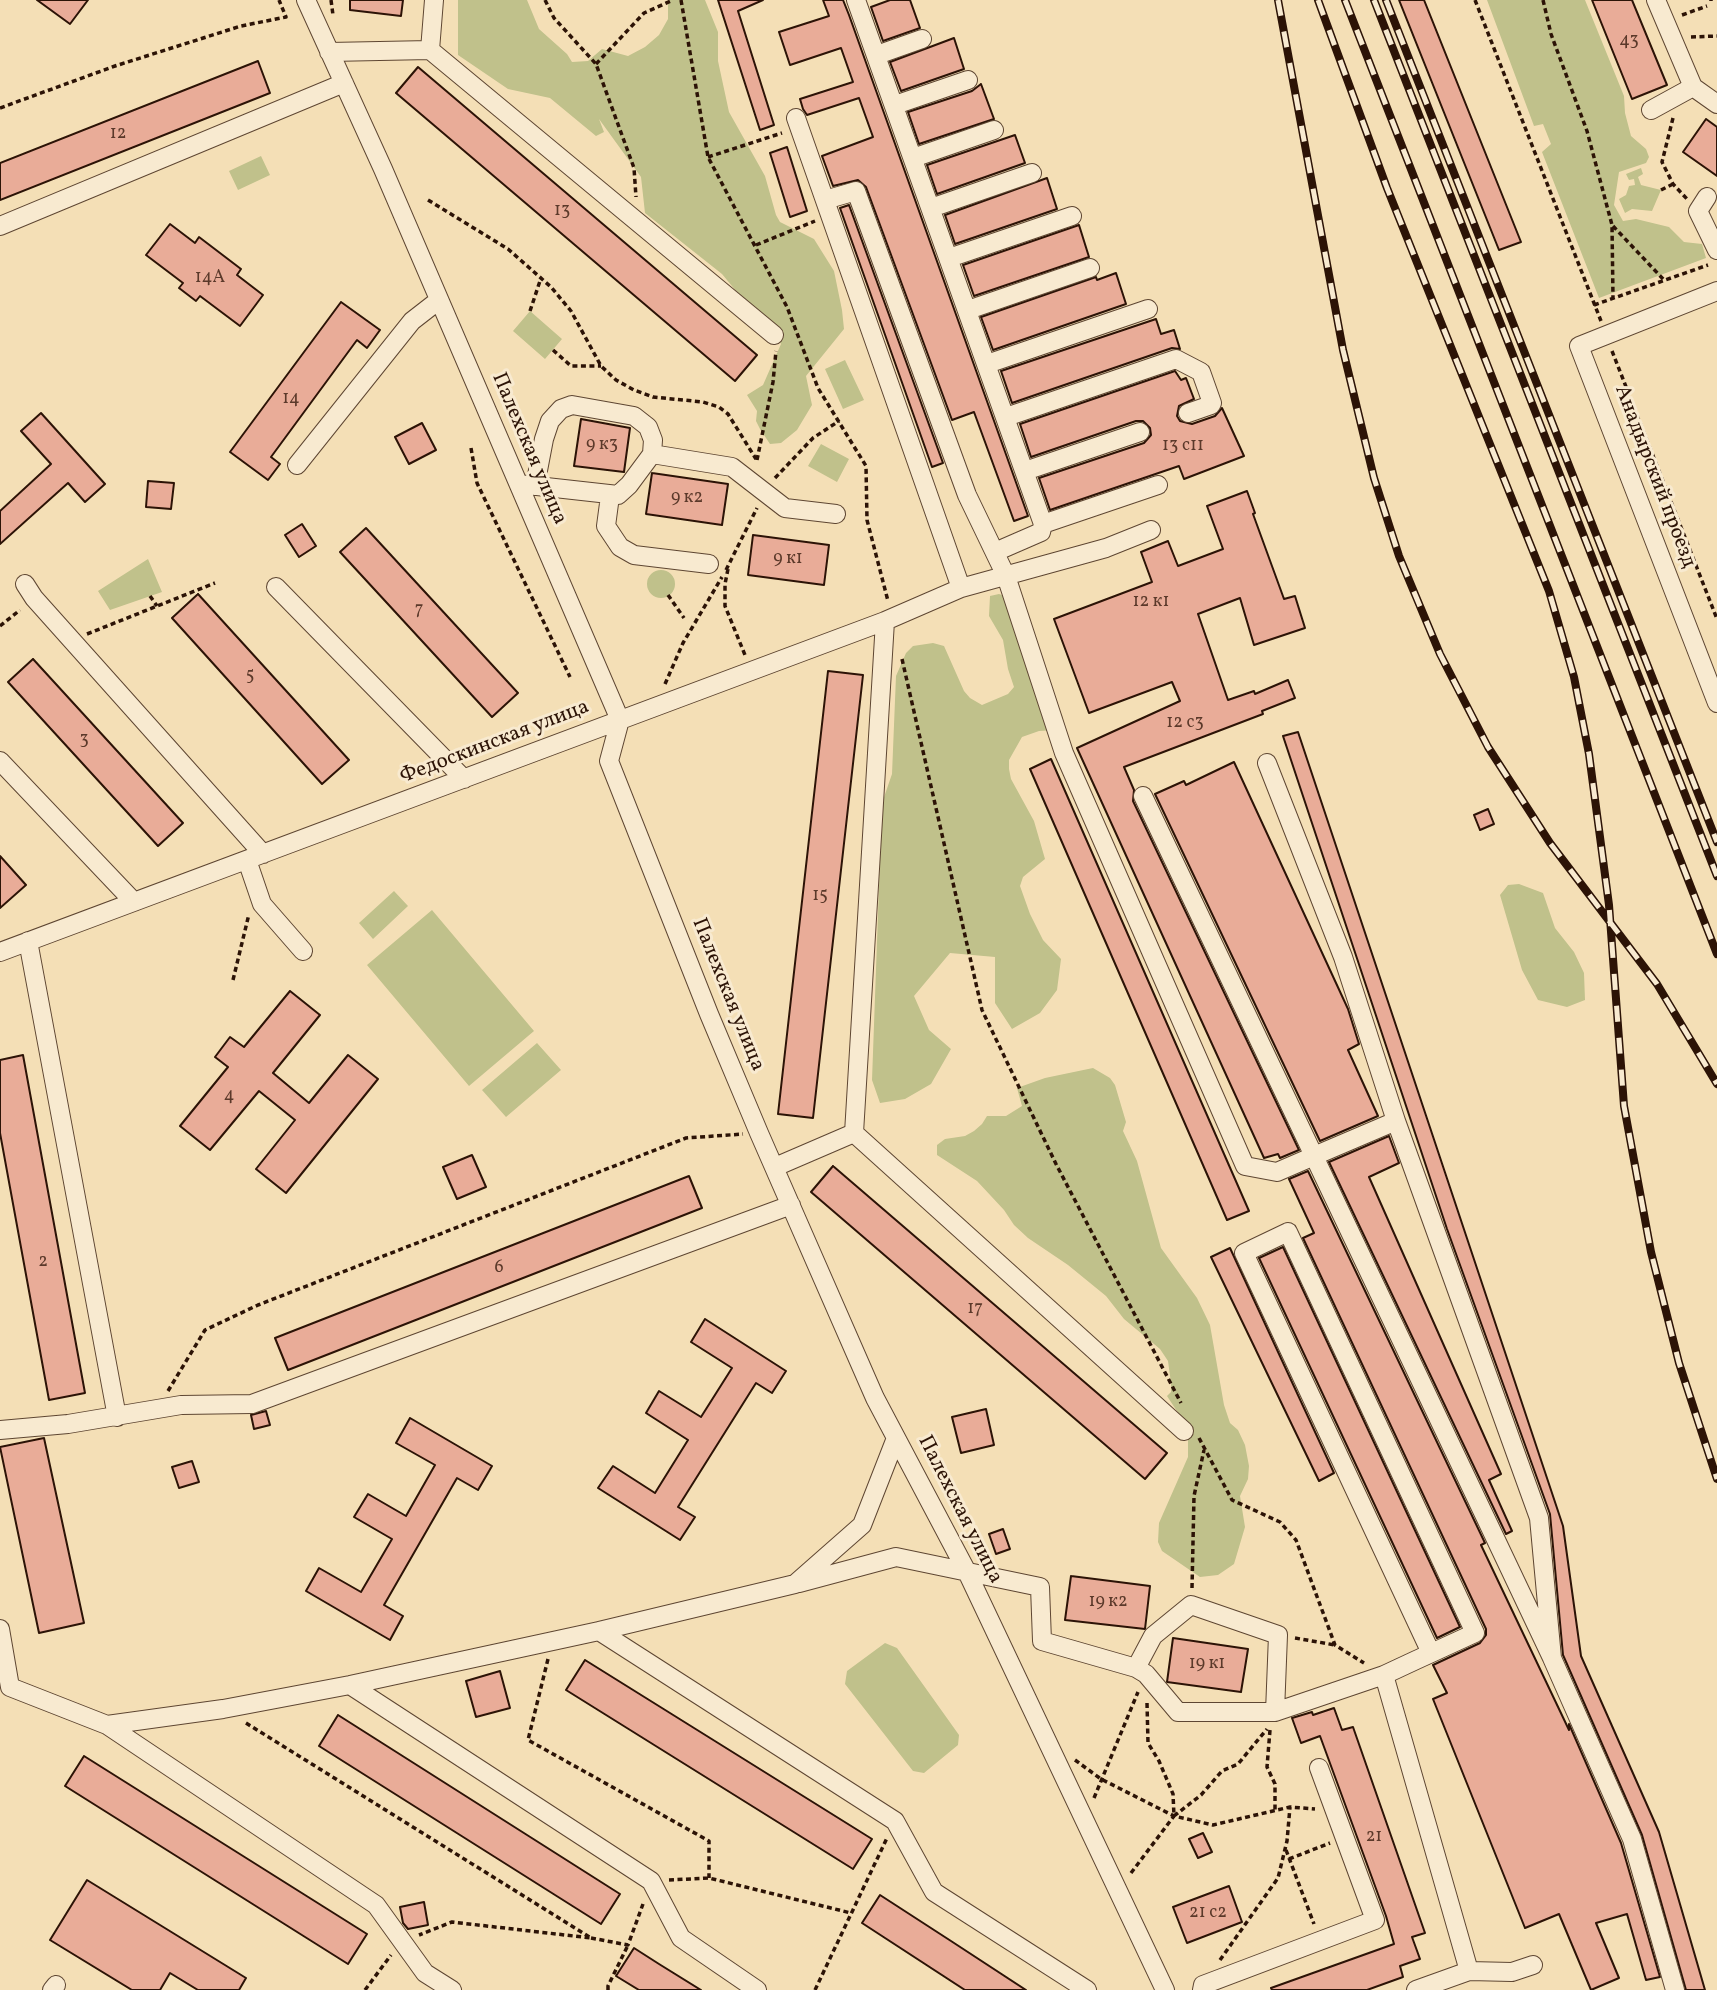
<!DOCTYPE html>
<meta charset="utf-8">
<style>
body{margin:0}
canvas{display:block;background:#f4dfb6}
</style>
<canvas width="1717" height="1990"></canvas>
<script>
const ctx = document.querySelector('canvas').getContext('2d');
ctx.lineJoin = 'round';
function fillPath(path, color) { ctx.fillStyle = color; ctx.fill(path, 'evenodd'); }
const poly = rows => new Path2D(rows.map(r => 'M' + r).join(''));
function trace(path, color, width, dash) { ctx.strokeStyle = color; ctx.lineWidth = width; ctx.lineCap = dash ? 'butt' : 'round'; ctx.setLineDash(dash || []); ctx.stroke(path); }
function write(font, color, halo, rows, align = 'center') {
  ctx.font = font + ' Vollkorn,serif'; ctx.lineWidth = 6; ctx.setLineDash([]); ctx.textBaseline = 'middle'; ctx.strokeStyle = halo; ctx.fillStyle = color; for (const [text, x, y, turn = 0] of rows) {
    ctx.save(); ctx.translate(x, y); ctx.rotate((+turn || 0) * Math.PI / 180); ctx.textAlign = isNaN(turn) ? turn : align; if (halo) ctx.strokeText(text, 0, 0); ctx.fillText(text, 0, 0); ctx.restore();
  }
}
const green = poly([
 [458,0,527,0,539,29,567,54,572,62,588,61,602,49,628,56,645,47,659,35,668,19,668,0,705,0,718,32,718,61,729,112,765,176,776,215,780,222,814,239,834,271,842,310,844,329,806,376,812,405,797,430,781,443,770,444,760,429,756,421,757,411,747,395,763,385,781,344,777,336,751,309,722,274,645,213,641,177,599,119,604,132,596,136,550,98,508,89,458,55],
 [1487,0,1585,0,1624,96,1625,113,1631,136,1646,149,1649,157,1646,163,1619,172,1614,205,1623,221,1636,219,1669,227,1684,242,1702,244,1706,258,1599,298,1542,152,1551,144,1543,124,1534,126],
 [261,156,270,175,238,190,229,171],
 [1641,168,1643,174,1638,177,1641,185,1661,190,1652,211,1632,209,1625,213,1619,199,1626,195,1629,186,1635,185,1634,179,1629,180,1626,174],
 [530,311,562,339,545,359,513,331],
 [845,360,864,400,843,409,825,369],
 [821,444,849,459,837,482,808,466],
 [148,559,162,592,110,610,98,591],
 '647 584a14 14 0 1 1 28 0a14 14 0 1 1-28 0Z',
 [999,594,1008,597,1027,654,1062,715,1064,724,1057,730,1039,731,1022,737,1009,760,1009,769,1011,779,1034,821,1045,859,1023,877,1020,886,1030,914,1043,940,1061,959,1057,990,1040,1013,1012,1029,995,1003,995,957,950,953,914,996,929,1030,951,1049,931,1084,905,1099,880,1103,872,1080,882,803,892,774,896,676,906,653,913,646,933,643,944,646,964,691,970,698,982,705,1008,694,1014,687,1008,669,1003,640,989,616,990,596],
 [1519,884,1543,893,1555,928,1574,952,1584,973,1585,1000,1567,1007,1538,1000,1522,970,1500,895,1508,885],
 [394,891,408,906,373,939,359,923],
 [432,910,534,1031,469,1086,367,965],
 [537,1043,561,1070,506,1117,482,1090],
 [1093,1068,1110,1078,1115,1085,1126,1122,1123,1131,1137,1161,1161,1248,1197,1298,1210,1325,1224,1405,1230,1423,1238,1430,1245,1445,1249,1466,1248,1479,1240,1496,1245,1527,1234,1564,1218,1575,1200,1577,1162,1551,1158,1542,1159,1523,1188,1457,1188,1428,1167,1396,1171,1392,1171,1383,1168,1361,1160,1349,1124,1319,1106,1296,1068,1265,1028,1238,1014,1225,1004,1210,977,1181,937,1155,937,1145,945,1139,965,1136,974,1131,982,1124,987,1116,1006,1116,1022,1106,1017,1088,1045,1078],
 [885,1643,897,1648,959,1735,958,1745,924,1773,913,1771,845,1684,847,1671]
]);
const building = poly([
 [37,0,88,0,70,24,37,0],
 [350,0,403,0,401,16,350,10,350,0],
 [718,0,763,0,738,11,774,125,760,130,718,0],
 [823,0,843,0,849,15,1028,516,1014,521,974,412,952,420,866,187,858,180,833,186,822,156,873,137,859,98,807,115,803,109,800,99,853,82,841,48,790,65,779,32,829,16,823,0],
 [890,0,910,0,920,28,883,41,871,7,890,0],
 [1399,0,1424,0,1521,242,1499,250,1399,0],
 [1592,0,1632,0,1667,85,1632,99,1592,0],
 [954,38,964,69,901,91,890,62,954,38],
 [258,61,270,93,0,200,0,163,258,61],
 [418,67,757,355,735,381,396,93,418,67],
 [981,84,994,119,919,144,908,112,972,91,981,84],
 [1706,119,1717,127,1717,176,1683,152,1706,119],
 [1015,135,1025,163,937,194,927,165,1015,135],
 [787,147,807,211,790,217,770,153,787,147],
 [1047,178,1057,209,955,244,945,215,1047,178],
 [849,205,943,463,932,467,840,208,849,205],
 [170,224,195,243,199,237,241,269,237,275,263,295,240,326,200,296,196,301,179,288,183,283,146,255,170,224],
 [1079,225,1089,257,974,296,963,265,1079,225],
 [1116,273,1126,304,993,350,981,317,1096,277,1097,280,1116,273],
 [341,302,380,330,367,348,357,340,271,457,280,464,268,480,230,452,341,302],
 [1156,319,1161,334,1174,330,1180,349,1172,348,1012,403,1001,371,1156,319],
 [1175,371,1181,380,1186,378,1194,399,1179,406,1177,416,1180,421,1192,424,1215,416,1222,408,1244,456,1184,479,1179,466,1050,510,1039,478,1144,443,1151,435,1150,428,1143,421,1136,421,1031,457,1020,424,1175,371],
 [41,413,105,484,85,502,68,483,0,544,0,511,51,464,21,431,41,413],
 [581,419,630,428,624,472,574,466,581,419],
 [422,423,436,450,409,464,395,437,422,423],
 [652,473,728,484,722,525,646,514,652,473],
 [148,481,174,483,171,509,146,507,148,481],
 [1247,491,1255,513,1253,514,1284,599,1295,596,1305,628,1254,645,1240,598,1198,614,1228,700,1254,691,1255,694,1288,680,1295,698,1262,711,1263,714,1124,767,1134,790,1133,801,1299,1150,1280,1158,1278,1154,1264,1158,1077,748,1180,701,1172,682,1089,713,1054,619,1152,582,1141,552,1168,541,1178,566,1223,549,1207,506,1247,491],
 [302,524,316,546,299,557,285,535,302,524],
 [366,528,518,693,492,717,340,552,366,528],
 [753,535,829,545,824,585,748,575,753,535],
 [198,594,349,760,322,784,172,618,198,594],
 [33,659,183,823,158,846,8,682,33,659],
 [828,671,863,675,813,1118,778,1114,828,671],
 [1298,732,1563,1526,1581,1656,1659,1832,1705,1990,1686,1990,1642,1835,1563,1655,1550,1514,1447,1229,1283,736,1298,732],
 [1051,759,1249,1211,1227,1220,1030,769,1051,759],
 [1234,762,1348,1009,1359,1044,1348,1050,1378,1116,1320,1141,1155,794,1184,781,1186,785,1234,762],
 [1488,809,1494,824,1480,830,1474,815,1488,809],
 [0,856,26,885,0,908,0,856],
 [290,991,320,1015,273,1073,309,1103,348,1055,378,1079,286,1193,256,1169,295,1120,259,1091,210,1150,180,1126,228,1067,215,1057,230,1037,244,1047,290,991],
 [23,1055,85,1393,49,1400,0,1133,0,1060,23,1055],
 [1389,1136,1399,1163,1369,1177,1501,1474,1489,1480,1512,1531,1506,1534,1329,1162,1389,1136],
 [472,1155,486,1187,457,1199,443,1167,472,1155],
 [833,1166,1167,1453,1145,1479,811,1192,833,1166],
 [1308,1171,1485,1543,1481,1545,1569,1730,1569,1724,1621,1843,1660,1977,1646,1980,1627,1914,1596,1923,1619,1978,1591,1990,1559,1914,1525,1928,1433,1699,1447,1693,1433,1665,1480,1643,1486,1635,1486,1629,1303,1238,1314,1233,1289,1179,1308,1171],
 [689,1176,702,1208,288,1370,275,1338,689,1176],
 [1283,1247,1460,1627,1437,1638,1259,1258,1283,1247],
 [1230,1248,1334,1473,1319,1481,1211,1257,1230,1248],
 [705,1319,786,1371,772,1393,756,1383,678,1507,695,1517,680,1540,598,1488,613,1466,655,1493,688,1440,646,1413,659,1391,701,1417,732,1368,691,1342,705,1319],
 [986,1409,994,1445,961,1453,952,1417,986,1409],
 [266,1411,270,1425,254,1429,251,1415,266,1411],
 [410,1418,492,1466,478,1490,457,1478,384,1605,403,1616,390,1640,306,1591,319,1568,361,1592,392,1539,354,1517,368,1494,406,1516,435,1465,396,1443,410,1418],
 [44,1438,84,1623,39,1633,0,1447,44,1438],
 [192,1461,199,1482,179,1488,172,1467,192,1461],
 [1003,1529,1010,1549,996,1554,989,1534,1003,1529],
 [1071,1576,1150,1586,1145,1629,1065,1620,1071,1576],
 [1173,1638,1248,1649,1241,1692,1167,1682,1173,1638],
 [585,1660,872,1839,853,1869,566,1690,585,1660],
 [500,1671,510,1708,476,1717,466,1681,500,1671],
 [1334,1708,1342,1730,1353,1727,1425,1933,1412,1937,1420,1959,1400,1966,1403,1977,1367,1990,1272,1990,1271,1988,1394,1944,1386,1916,1320,1736,1301,1743,1292,1718,1312,1712,1313,1715,1334,1708],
 [338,1715,620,1894,601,1924,319,1746,338,1715],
 [84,1756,367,1934,348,1964,65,1786,84,1756],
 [1203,1833,1212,1852,1198,1858,1189,1839,1203,1833],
 [87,1880,246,1978,239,1990,198,1990,170,1973,160,1990,132,1990,50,1940,87,1880],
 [1229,1886,1242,1922,1187,1943,1173,1907,1229,1886],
 [880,1895,951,1941,1026,1990,965,1990,862,1923,880,1895],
 [424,1902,428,1925,408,1929,403,1923,400,1907,424,1902],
 [634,1948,659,1964,701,1990,639,1990,616,1976,634,1948]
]);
const path = poly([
 [331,0,333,15],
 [545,0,554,18,596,64,634,168,636,197],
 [681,0,708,157,787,307,818,388,866,466,867,520,888,601],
 [1475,0,1601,321],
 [1543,0,1551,34,1587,131,1612,225,1613,298],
 [1711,0,1711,1],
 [1682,15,1707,6],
 [1691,37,1717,36],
 [596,64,644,13,673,0],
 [0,108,115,66,241,26,286,17,279,0],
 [1673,118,1662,162,1673,184,1687,199],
 [708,157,782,133],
 [1661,190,1673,184],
 [428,200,508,249,551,287,571,311,601,366,616,380,634,390,653,397,703,402,719,407,728,414,756,459],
 [1613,226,1664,280],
 [756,245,815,221],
 [1594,305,1708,265],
 [530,311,541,278],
 [553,350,571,366,601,366],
 [1612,351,1717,619],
 [471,448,477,483,570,677],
 [757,460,773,382,776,351],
 [775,478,813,438,839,421],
 [728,569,725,584,725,606,745,655],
 [726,570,757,508],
 [668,595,684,618],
 [150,596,157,606],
 [0,626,20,610],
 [87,634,215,583],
 [902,659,982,1010,1056,1164,1181,1403],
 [665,684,683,643,722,577],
 [233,980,249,914],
 [168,1391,205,1330,258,1305,686,1138,743,1134],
 [1199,1438,1232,1500,1280,1522,1296,1540,1335,1645,1364,1663],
 [1192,1588,1194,1496,1204,1450],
 [1295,1638,1335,1645],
 [548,1659,528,1740,709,1841,709,1878],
 [1147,1703,1148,1743,1159,1761,1173,1794,1174,1816,1201,1795,1222,1771,1238,1764,1267,1729],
 [246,1723,591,1938,452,1922,419,1935],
 [1270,1730,1267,1767,1275,1784,1275,1810],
 [1075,1760,1101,1779,1174,1816,1213,1825,1290,1807,1315,1809],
 [1094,1798,1138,1692],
 [1286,1850,1314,1924],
 [1289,1859,1330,1843],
 [1131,1873,1174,1816],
 [669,1880,709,1878,851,1913],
 [591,1938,628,1945,643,1904],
 [1220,1960,1278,1878,1287,1841,1290,1807],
 [365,1990,391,1955],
 [608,1990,608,1986,628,1945],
 [815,1990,887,1838]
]);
const minor = poly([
 [306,0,383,169,620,720,609,761,709,1014,759,1133,875,1398,967,1572,1165,1990],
 [856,0,1043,524,1041,532,995,552],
 [1656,0,1693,87,1717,104],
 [430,50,434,0],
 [329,52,430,50,774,335],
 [877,55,922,39],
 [895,105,968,80],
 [1651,110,1693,87],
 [796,118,961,588],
 [913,158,994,130],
 [1707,197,1698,211,1717,250],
 [825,200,856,191,967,495,1006,576,1064,753,1245,1166,1277,1172,1314,1156,1552,1658],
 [931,208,1032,173],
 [0,226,344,83],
 [949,258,1072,216],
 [1717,291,1579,346,1717,703],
 [968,310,1090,268],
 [987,364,1148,309],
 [1006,417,1176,359,1201,372,1212,403,1211,405,1188,413],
 [297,465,412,321,439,300],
 [1025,471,1140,432],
 [519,484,618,495,629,485,652,454,732,467,785,508,836,514],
 [535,486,544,439,550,421,561,409,572,405,634,416,648,427,653,440,652,454],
 [610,496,606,526,620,547,634,555,709,564],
 [1043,524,1158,485],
 [25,584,34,598,263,854],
 [276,587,464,779],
 [0,761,134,902],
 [1267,763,1343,957,1396,1121],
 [1143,796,1314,1156,1396,1121,1539,1518,1552,1658,1632,1839,1675,1990],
 [247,860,262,904,303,951],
 [28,941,117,1417],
 [0,952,885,621,961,588,1106,548,1151,530],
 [854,1133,1184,1431],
 [775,1167,854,1133,885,621],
 [0,1430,68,1424,181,1405,252,1404,791,1205],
 [896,1438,862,1525,795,1584,599,1631,895,1821,934,1892,1087,1990],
 [799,1583,896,1557,1040,1587,1042,1641,1136,1668,1146,1674,1178,1712,1275,1712,1384,1675,1469,1971],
 [0,1629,10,1687,107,1725,223,1709,350,1685,599,1631],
 [1136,1668,1153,1636,1191,1605,1278,1635,1275,1712],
 [1384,1675,1414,1661,1475,1633,1288,1232,1244,1253,1431,1653],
 [350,1685,651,1881,681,1938,757,1990],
 [107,1725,376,1905,425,1973,452,1990],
 [52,1990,56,1985],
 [1202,1990,1203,1985,1375,1920,1319,1768],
 [1416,1990,1469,1971,1512,1972,1533,1965]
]);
const rail = poly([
 [1278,0,1343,350,1374,478,1399,556,1440,654,1488,747,1550,843,1657,984,1717,1084],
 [1318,0,1387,188,1549,591,1574,677,1589,754,1609,905,1624,1106,1651,1252,1679,1363,1717,1479],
 [1345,0,1717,954],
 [1374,0,1717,876],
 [1386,0,1717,842]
]);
const numberNames = [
 ["43",1629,42],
 ["12",118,135],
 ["13",562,212],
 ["14А",210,279],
 ["14",291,400],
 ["9 к3",602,446],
 ["13 с11",1183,447],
 ["9 к2",687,499],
 ["9 к1",788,560],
 ["12 к1",1151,603],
 ["7",419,611],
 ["5",250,677],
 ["12 с3",1185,724],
 ["3",84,741],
 ["15",820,897],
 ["4",229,1097],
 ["2",43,1263],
 ["6",499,1269],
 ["17",975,1310],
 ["19 к2",1108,1603],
 ["19 к1",1207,1665],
 ["21",1374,1838],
 ["21 с2",1208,1914]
];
const streetNames = [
 ["Палехская улица",528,449,67],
 ["Анадырский проезд",1654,477,69],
 ["Федоскинская улица",495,743,-21],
 ["Палехская улица",727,995,68],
 ["Палехская улица",959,1510,63]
];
fillPath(green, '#c0c18b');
fillPath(building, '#e9ac98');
trace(building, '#2c1306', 2);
trace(minor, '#5e4632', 20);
trace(path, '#2c1306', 3.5, [5, 3.5]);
trace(minor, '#f8ead0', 18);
trace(rail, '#2c1306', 8);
trace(rail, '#f8ead0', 5, [16]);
write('18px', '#5b392a', null, numberNames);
write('21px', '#2c1306', '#f8ead0', streetNames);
</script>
